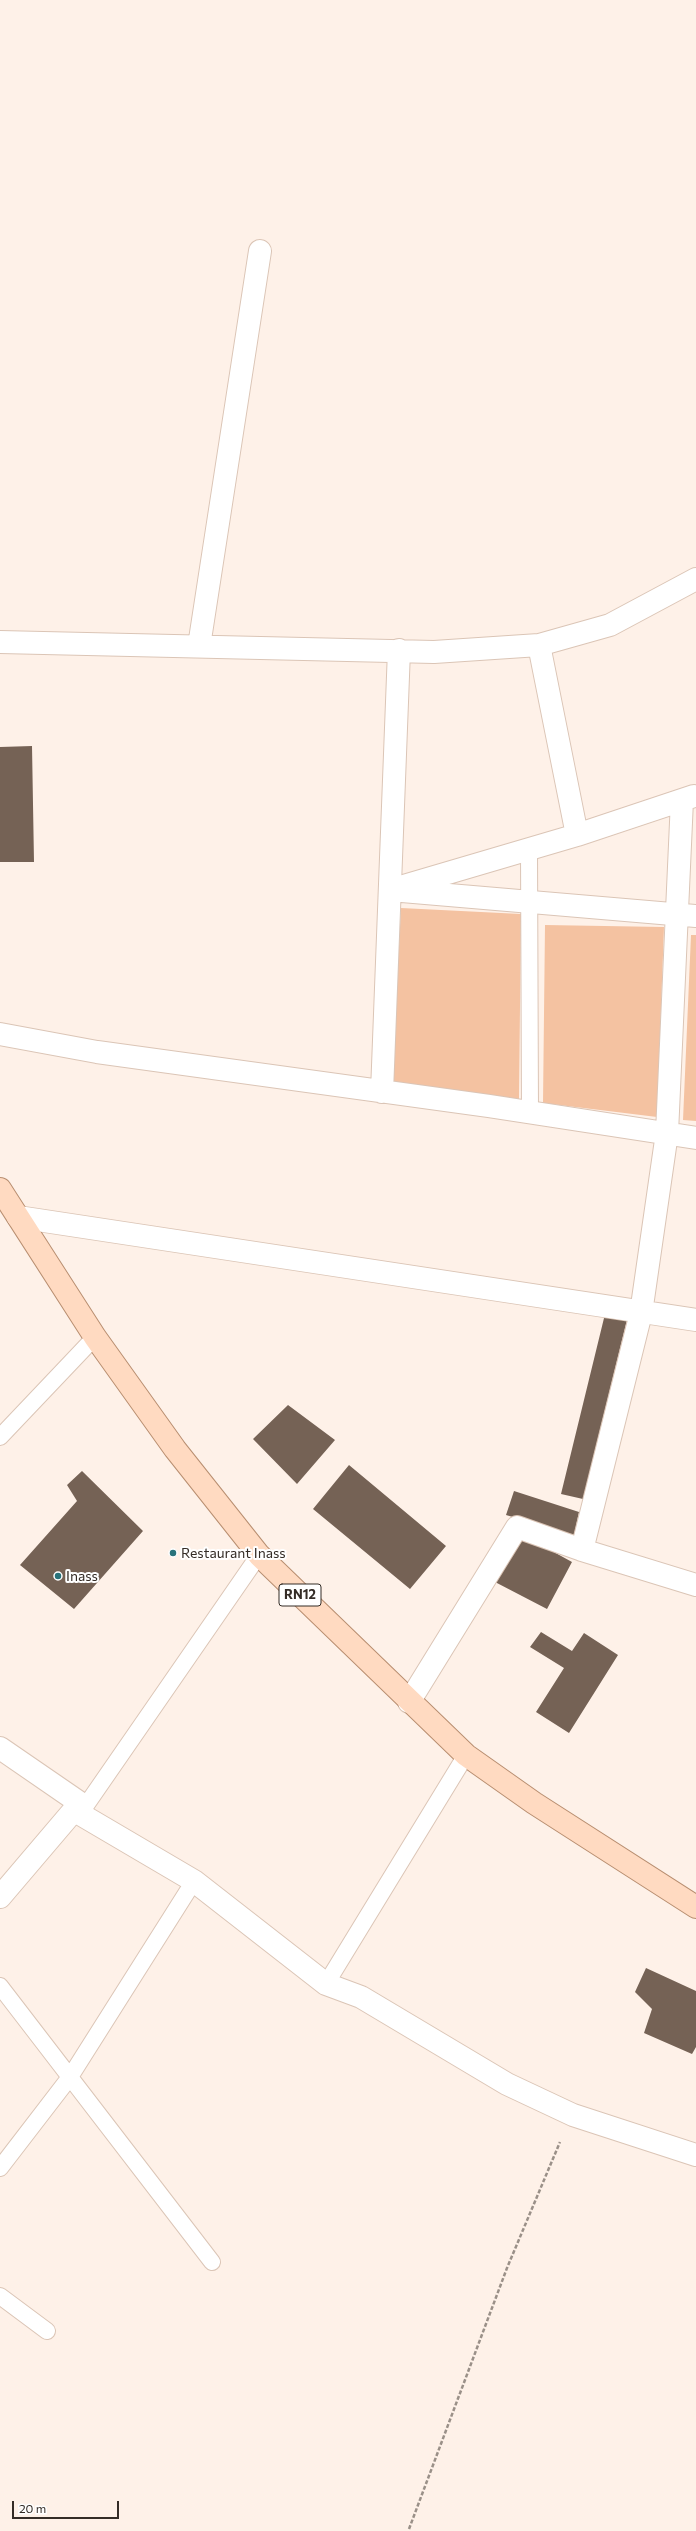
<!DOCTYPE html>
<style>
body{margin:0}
#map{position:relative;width:696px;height:2531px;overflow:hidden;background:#fef1e8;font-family:Commissioner,sans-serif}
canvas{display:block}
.scale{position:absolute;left:12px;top:2501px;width:107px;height:18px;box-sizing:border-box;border:2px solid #342c26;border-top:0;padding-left:5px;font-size:12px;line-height:14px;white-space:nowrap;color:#342c26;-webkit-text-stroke:3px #fff;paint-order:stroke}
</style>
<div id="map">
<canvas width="696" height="2531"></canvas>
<div class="scale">20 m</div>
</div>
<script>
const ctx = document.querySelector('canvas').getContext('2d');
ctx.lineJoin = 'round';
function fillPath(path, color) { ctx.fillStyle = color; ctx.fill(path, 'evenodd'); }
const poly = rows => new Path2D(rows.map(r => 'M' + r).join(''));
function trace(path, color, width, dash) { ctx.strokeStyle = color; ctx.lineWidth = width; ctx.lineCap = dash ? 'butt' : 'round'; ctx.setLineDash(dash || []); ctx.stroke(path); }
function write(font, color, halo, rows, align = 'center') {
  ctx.font = font + ' Commissioner,sans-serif'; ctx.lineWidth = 4; ctx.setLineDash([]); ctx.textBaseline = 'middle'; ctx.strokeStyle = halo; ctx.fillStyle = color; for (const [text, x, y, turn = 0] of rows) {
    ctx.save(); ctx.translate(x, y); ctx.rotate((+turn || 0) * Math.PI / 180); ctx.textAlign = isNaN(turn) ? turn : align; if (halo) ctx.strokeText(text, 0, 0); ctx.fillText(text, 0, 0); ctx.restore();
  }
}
const green = poly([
 [401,908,521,914,519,1099,392,1082],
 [545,925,664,927,657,1117,543,1103],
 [691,935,696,935,696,1121,683,1120]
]);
const building = poly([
 [32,746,34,862,0,862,0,747],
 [605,1314,627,1320,583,1499,561,1494],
 [288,1405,335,1440,297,1484,253,1439],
 [349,1465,446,1546,410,1589,313,1509],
 [82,1471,143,1531,74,1609,20,1565,77,1501,67,1485],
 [514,1491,579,1512,574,1535,506,1515],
 [521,1534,572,1562,547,1609,495,1582],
 [541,1632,572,1651,584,1633,618,1655,569,1733,536,1712,564,1668,530,1647],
 [646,1968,696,1991,696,2047,692,2054,644,2033,652,2009,635,1992]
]);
const path = poly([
 [409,2529,507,2268,560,2142]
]);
const service = poly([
 [529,849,530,1114],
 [0,1437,95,1337],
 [80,1814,259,1555],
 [326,1984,466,1755],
 [0,1986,212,2262],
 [0,2168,70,2077,194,1881],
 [0,2296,47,2331]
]);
const minor = poly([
 [0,642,434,652,539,645,610,625,696,579],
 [539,645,577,835],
 [199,646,260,251],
 [390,890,577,835,694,796],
 [402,891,696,916],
 [0,1034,97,1052,489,1106,696,1138],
 [382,1092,399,650],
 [18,1217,696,1320],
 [582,1550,641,1313,667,1133,682,800],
 [409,1702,517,1527,582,1550,696,1585],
 [0,1748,80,1803,80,1814,194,1881,326,1984,361,1997,507,2084,573,2115,696,2155],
 [0,1897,80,1803]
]);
const primary = poly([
 [0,1189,95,1337,175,1449,259,1555,466,1755,534,1803,696,1907]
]);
const markers = [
 [173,1553,4,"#28727a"],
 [58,1576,4,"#28727a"]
];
const shields = [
 [300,1595,42]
];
const shieldNames = [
 ["RN12",300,1595]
];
const poiNames = [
 ["Restaurant Inass",181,1553],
 ["Inass",66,1576]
];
fillPath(green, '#f4c2a1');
fillPath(building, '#756255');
trace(service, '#dbc5b6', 18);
trace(minor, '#dbc5b6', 24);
trace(primary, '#b88e70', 24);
trace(path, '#9a9088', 2.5, [4, 2]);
trace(service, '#fff', 16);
trace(minor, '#fff', 22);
trace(primary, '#ffdac1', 22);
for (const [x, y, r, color] of markers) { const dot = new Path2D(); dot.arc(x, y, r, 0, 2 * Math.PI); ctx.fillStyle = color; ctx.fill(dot); trace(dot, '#fff', 1.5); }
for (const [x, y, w] of shields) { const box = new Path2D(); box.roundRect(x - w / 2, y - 11, w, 22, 3); ctx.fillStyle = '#fff'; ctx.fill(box); trace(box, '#342c26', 1); }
write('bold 13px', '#342c26', null, shieldNames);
write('14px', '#342c26', '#fff', poiNames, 'left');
</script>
